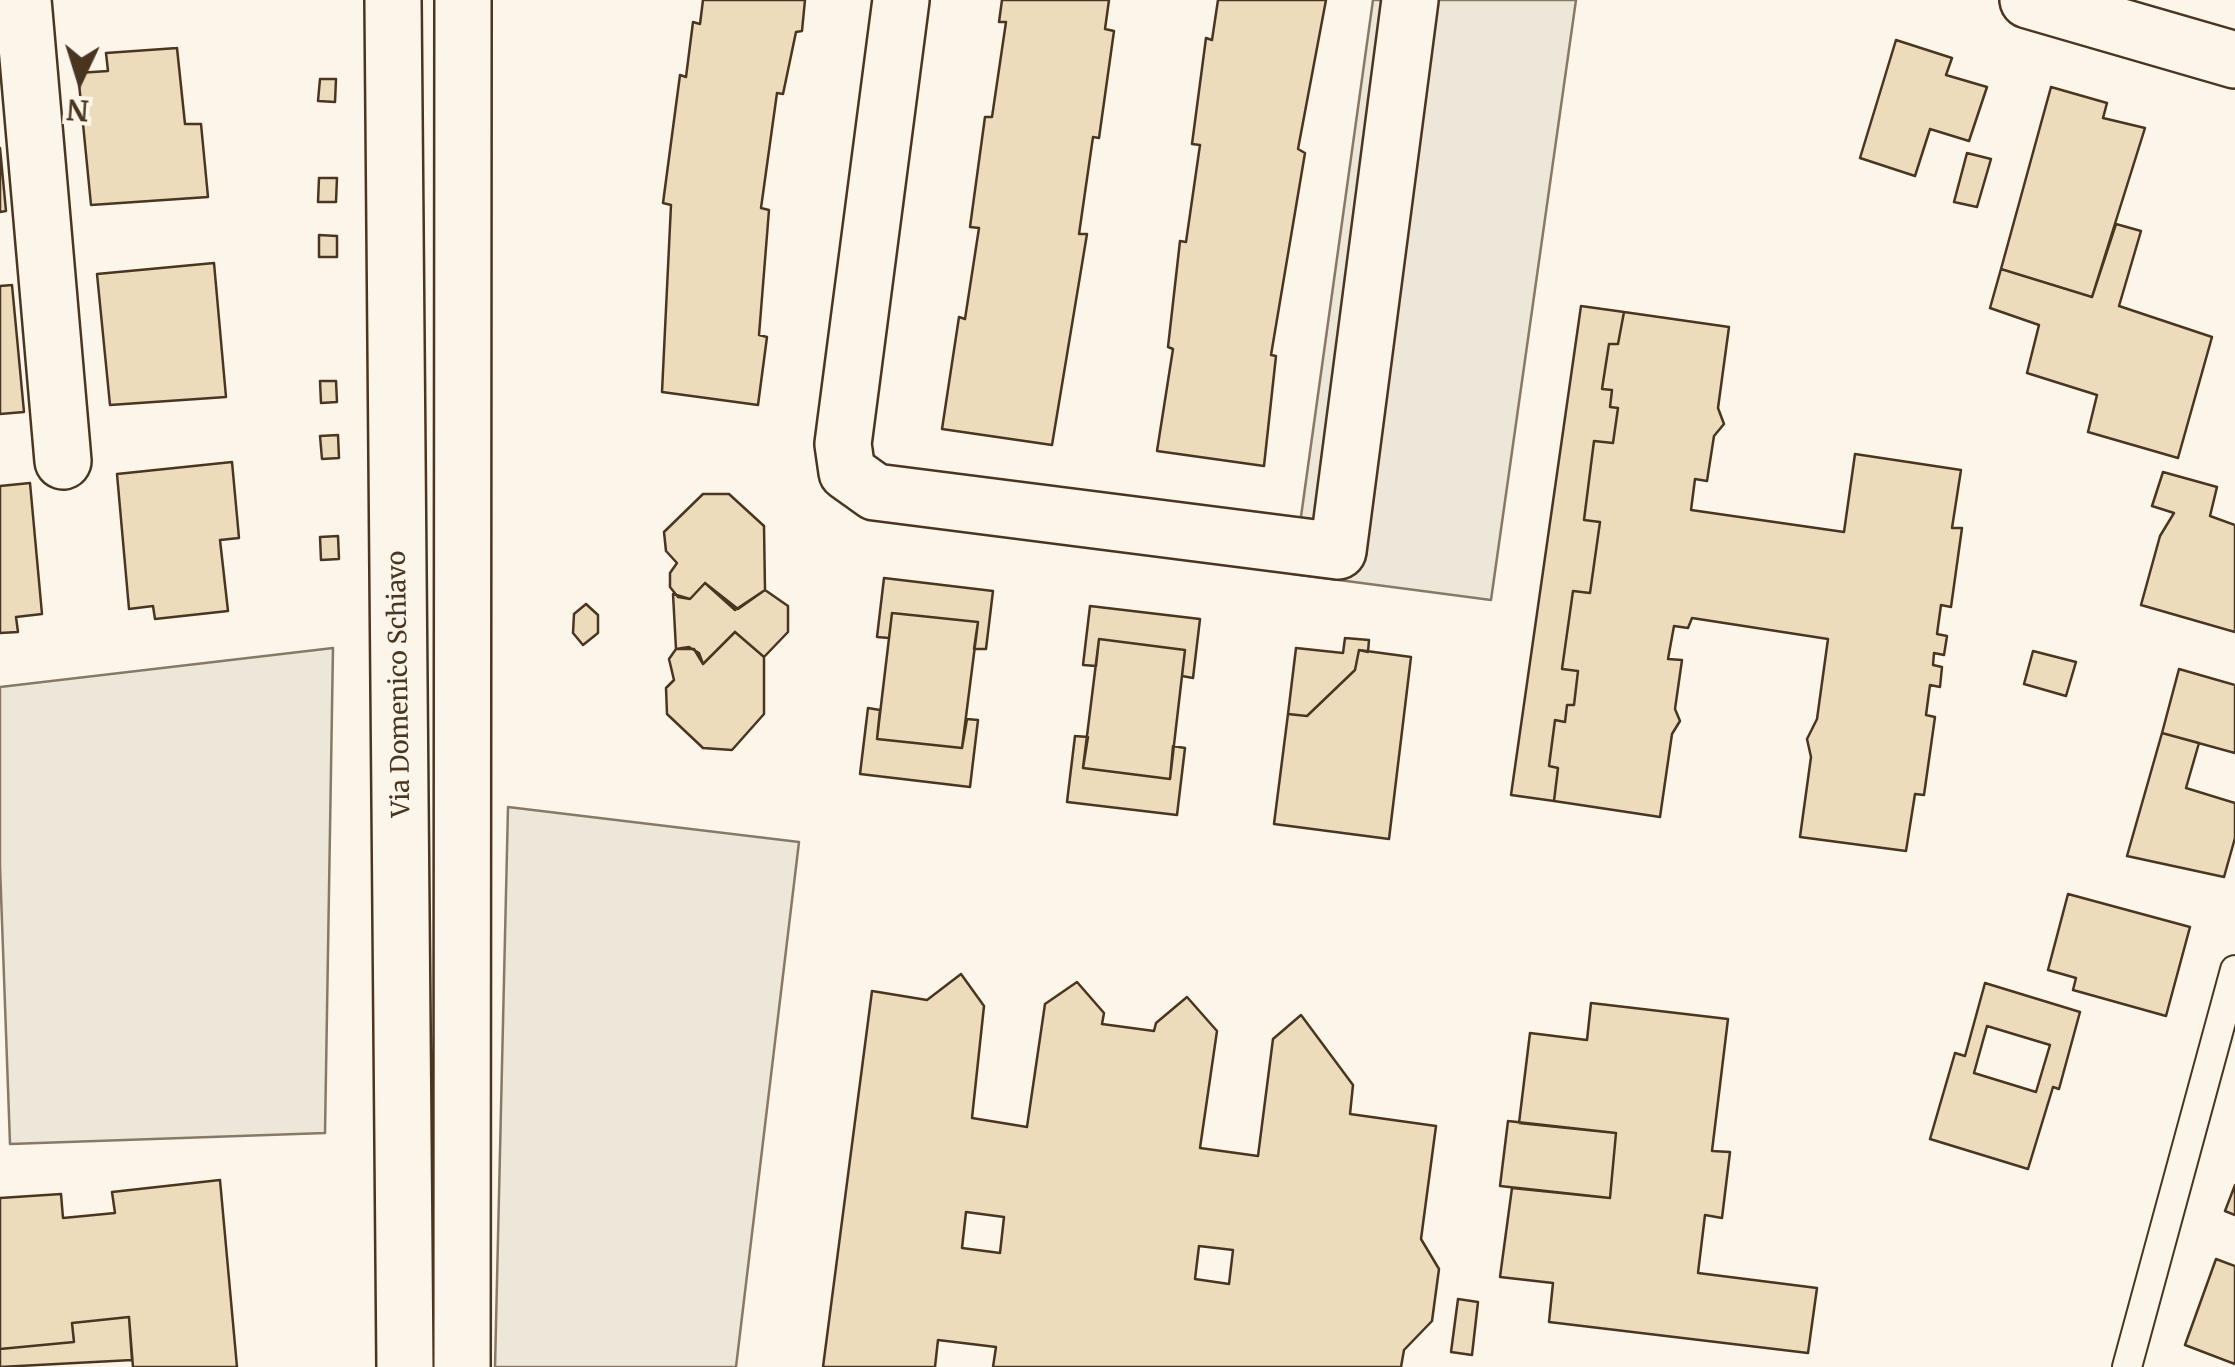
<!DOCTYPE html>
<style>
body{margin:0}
#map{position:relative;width:2235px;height:1367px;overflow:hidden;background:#fbf6e9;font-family:Merriweather,serif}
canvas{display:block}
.north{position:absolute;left:30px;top:30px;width:100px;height:100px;-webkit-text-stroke:8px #fbf6e9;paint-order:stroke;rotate:184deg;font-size:28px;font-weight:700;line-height:40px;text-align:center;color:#4a3520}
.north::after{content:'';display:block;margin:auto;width:35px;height:45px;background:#4a3520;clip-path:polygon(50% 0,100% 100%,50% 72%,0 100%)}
</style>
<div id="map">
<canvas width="2235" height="1367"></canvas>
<div class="north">N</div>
</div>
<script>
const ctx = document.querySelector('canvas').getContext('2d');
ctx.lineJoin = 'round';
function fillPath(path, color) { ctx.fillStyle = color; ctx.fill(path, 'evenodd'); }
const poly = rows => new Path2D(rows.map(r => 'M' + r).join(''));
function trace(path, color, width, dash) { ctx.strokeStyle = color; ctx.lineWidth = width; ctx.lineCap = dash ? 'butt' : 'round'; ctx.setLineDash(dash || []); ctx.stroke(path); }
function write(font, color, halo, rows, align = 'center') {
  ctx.font = font + ' Merriweather,serif'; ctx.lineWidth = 8; ctx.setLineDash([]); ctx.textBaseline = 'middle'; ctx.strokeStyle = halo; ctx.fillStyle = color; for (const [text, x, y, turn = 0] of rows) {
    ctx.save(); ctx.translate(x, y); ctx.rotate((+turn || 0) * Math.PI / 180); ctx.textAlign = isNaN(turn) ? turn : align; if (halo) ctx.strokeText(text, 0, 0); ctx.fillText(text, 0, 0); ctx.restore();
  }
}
const parking = poly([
 [1373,0,1576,0,1491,600,1293,574,1373,0],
 [333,648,325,1133,10,1144,0,866,0,687,333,648],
 [508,807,799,842,736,1367,495,1367,508,807]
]);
const building = poly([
 [703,0,805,0,802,31,796,32,783,94,777,93,761,208,769,210,759,335,767,337,758,405,662,392,671,205,663,203,680,75,686,77,693,22,700,24,703,0],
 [1002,0,1109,0,1105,29,1114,31,1099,138,1093,137,1079,234,1087,234,1052,445,942,429,959,317,965,319,979,228,970,227,985,117,992,117,1006,22,999,22,1002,0],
 [1218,0,1326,0,1298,149,1305,153,1271,355,1276,356,1264,466,1157,451,1173,349,1168,347,1180,241,1186,242,1200,145,1192,144,1206,38,1212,40,1218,0],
 [1896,40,1952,58,1946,75,1987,87,1969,141,1930,129,1915,176,1860,158,1896,40],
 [177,48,185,124,201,124,208,197,91,205,78,73,108,71,106,53,177,48],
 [320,79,336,79,335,102,318,101,320,79],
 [2051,87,2107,103,2103,118,2145,128,2092,297,2001,269,2051,87],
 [0,148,6,211,0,212,0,148],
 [1967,153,1991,159,1977,207,1954,202,1967,153],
 [319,178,337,178,336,202,318,202,319,178],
 [2116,224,2141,231,2119,306,2212,337,2178,458,2088,432,2097,395,2027,373,2039,325,1990,308,2001,269,2092,297,2116,224],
 [319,235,337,236,337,257,319,257,319,235],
 [214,263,226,397,110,405,97,274,214,263],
 [12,285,24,412,0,414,0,286,12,285],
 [1581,306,1624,312,1618,344,1609,344,1602,389,1612,390,1610,407,1618,408,1613,443,1594,441,1584,520,1600,522,1590,593,1573,591,1562,669,1578,671,1574,705,1567,705,1565,722,1555,720,1549,766,1558,768,1554,801,1511,795,1581,306],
 [1624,312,1729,327,1718,408,1724,424,1714,436,1707,481,1695,479,1691,510,1844,532,1855,454,1961,470,1952,528,1962,528,1951,607,1941,605,1937,634,1947,636,1944,655,1934,653,1933,665,1942,667,1940,687,1930,685,1926,715,1935,717,1924,795,1915,794,1906,851,1800,837,1811,757,1807,739,1817,719,1828,639,1692,618,1688,628,1674,626,1668,659,1682,660,1675,709,1680,721,1672,734,1660,817,1554,801,1558,768,1549,766,1555,720,1565,722,1567,705,1574,705,1578,671,1562,669,1573,591,1590,593,1600,522,1584,520,1594,441,1613,443,1618,408,1610,407,1612,390,1602,389,1609,344,1618,344,1624,312],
 [320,381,336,381,337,402,321,403,320,381],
 [338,435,339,458,322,459,320,436,338,435],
 [232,462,239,538,220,540,228,611,155,619,153,606,129,609,117,474,232,462],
 [2163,472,2217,487,2210,516,2235,525,2235,632,2141,605,2160,536,2174,513,2152,506,2163,472],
 [30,483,42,614,16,617,18,632,0,633,0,486,30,483],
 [703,494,729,494,764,526,765,590,738,609,705,583,690,599,678,597,670,587,670,573,677,563,666,551,664,532,703,494],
 [338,536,339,559,321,560,320,537,338,536],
 [884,578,993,591,986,649,974,649,978,622,892,613,889,638,877,637,884,578],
 [705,583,735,610,765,590,788,606,788,632,764,657,735,632,703,664,694,649,676,649,673,594,690,599,705,583],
 [586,604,598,615,598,633,583,645,573,633,574,614,586,604],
 [1090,606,1200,619,1193,678,1182,676,1185,650,1099,639,1096,666,1083,665,1090,606],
 [892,613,978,622,962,748,877,739,892,613],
 [735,632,764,657,764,714,732,750,703,748,667,714,666,688,674,680,669,659,676,649,689,647,699,653,703,664,735,632],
 [1345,638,1369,640,1368,652,1359,650,1355,670,1307,716,1288,714,1296,648,1343,653,1345,638],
 [1099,639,1185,650,1170,779,1083,768,1099,639],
 [1359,650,1411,657,1389,839,1274,824,1288,714,1307,716,1355,670,1359,650],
 [2033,651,2076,662,2066,696,2024,684,2033,651],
 [2179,669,2235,685,2235,753,2162,733,2179,669],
 [868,708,880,710,877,739,962,748,967,719,978,720,970,787,860,774,868,708],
 [2162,733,2199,743,2186,788,2235,803,2235,838,2224,877,2127,856,2162,733],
 [1075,736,1088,737,1083,768,1170,779,1173,746,1185,748,1177,815,1067,802,1075,736],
 [2068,894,2190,927,2166,1016,2073,990,2076,978,2048,970,2068,894],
 [961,974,984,1006,972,1118,1027,1127,1045,1004,1077,982,1104,1013,1102,1024,1154,1031,1156,1023,1187,997,1217,1031,1200,1148,1258,1156,1273,1039,1301,1015,1353,1085,1350,1114,1436,1126,1421,1239,1439,1269,1432,1321,1404,1350,1401,1367,993,1367,996,1347,938,1340,935,1367,823,1367,872,991,927,1000,961,974],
 [966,1212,1004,1217,1000,1253,962,1248,966,1212],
 [1199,1246,1233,1250,1229,1284,1195,1279,1199,1246],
 [1985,983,2080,1012,2059,1089,2053,1087,2028,1169,1930,1139,1955,1053,1965,1056,1985,983],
 [1987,1026,2050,1045,2036,1092,1974,1073,1987,1026],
 [1591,1003,1728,1019,1712,1151,1730,1152,1722,1218,1705,1215,1698,1273,1817,1288,1808,1353,1549,1322,1553,1283,1500,1277,1512,1188,1610,1198,1616,1133,1519,1123,1530,1033,1587,1040,1591,1003],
 [1508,1121,1616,1133,1610,1198,1500,1186,1508,1121],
 [220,1180,237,1367,133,1367,129,1317,72,1323,74,1342,0,1349,0,1198,61,1194,63,1218,115,1213,112,1192,220,1180],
 [2235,1185,2235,1215,2225,1211,2235,1185],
 [2216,1259,2235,1266,2235,1364,2185,1345,2216,1259],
 [1458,1299,1478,1302,1472,1355,1451,1352,1458,1299],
 [129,1317,132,1360,0,1367,0,1349,74,1342,72,1323,129,1317]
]);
const lane = poly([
 [2127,1367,2235,970]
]);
const street = poly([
 [23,0,63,461],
 [393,0,405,1367],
 [901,0,843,444,847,472,875,492,1338,551,1410,0],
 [2028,0,2235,60],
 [462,1367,463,0]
]);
const streetNames = [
 ["Via Domenico Schiavo",400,684,-91]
];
fillPath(parking, '#ede7d9');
trace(parking, '#887966', 2.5);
fillPath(building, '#ecdcbc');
trace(building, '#4a3520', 2.5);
trace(lane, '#4a3520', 32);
trace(street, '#4a3520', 60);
trace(lane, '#fbf6e9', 28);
trace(street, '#fbf6e9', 55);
write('25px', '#4a3520', '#fbf6e9', streetNames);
</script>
